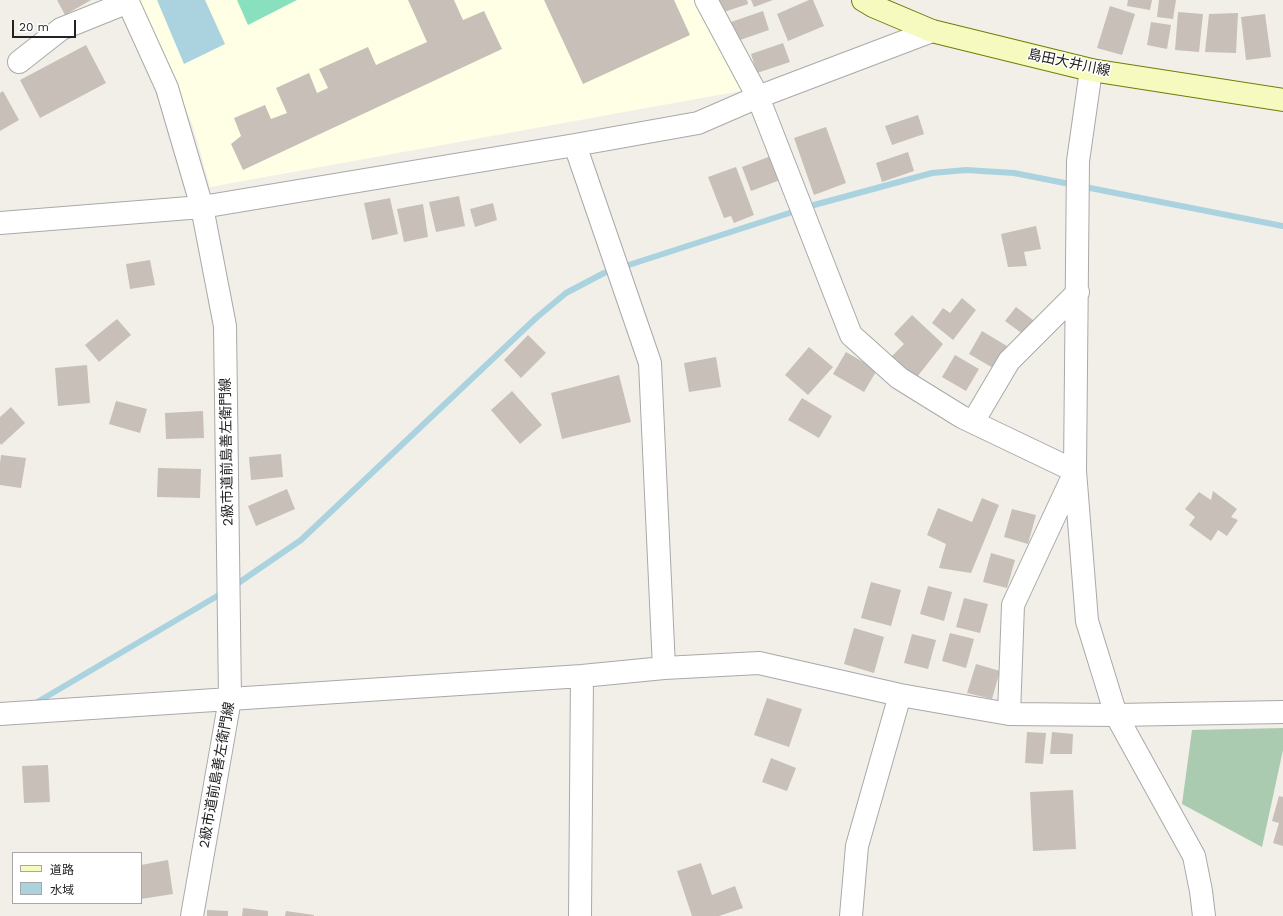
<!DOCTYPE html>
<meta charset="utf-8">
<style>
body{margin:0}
#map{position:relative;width:1283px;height:916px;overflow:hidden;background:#f2efe9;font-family:"Work Sans","Noto Sans JP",sans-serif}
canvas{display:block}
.legend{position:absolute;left:12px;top:852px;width:130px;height:52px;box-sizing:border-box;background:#fff;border:1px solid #a7a7a7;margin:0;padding:5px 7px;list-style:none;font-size:12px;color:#222}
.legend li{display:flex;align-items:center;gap:8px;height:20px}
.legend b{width:20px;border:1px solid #a7a7a7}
.scale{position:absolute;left:12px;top:20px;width:64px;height:18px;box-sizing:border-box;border:2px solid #222;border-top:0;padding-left:5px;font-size:12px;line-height:14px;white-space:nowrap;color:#222;-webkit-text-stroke:3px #fff;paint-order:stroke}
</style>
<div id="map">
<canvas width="1283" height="916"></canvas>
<ul class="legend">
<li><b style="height:5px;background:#f7fabf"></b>道路</li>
<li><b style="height:11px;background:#aad3df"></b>水域</li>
</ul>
<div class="scale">20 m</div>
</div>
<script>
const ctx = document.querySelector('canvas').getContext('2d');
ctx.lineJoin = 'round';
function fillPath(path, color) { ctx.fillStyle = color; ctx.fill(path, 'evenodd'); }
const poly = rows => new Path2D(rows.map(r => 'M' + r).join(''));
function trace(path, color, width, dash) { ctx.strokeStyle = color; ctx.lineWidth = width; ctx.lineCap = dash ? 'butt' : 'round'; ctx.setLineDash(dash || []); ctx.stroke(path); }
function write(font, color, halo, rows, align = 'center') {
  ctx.font = font + ' "Work Sans","Noto Sans JP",sans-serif'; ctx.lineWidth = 3; ctx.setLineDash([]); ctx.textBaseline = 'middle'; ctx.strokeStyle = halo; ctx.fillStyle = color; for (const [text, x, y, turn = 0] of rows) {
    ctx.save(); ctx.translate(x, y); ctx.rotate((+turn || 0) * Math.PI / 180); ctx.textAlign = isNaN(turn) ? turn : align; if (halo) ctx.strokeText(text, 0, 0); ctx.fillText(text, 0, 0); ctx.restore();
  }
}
const education = poly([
 [140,0,697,0,746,90,210,187,193,126]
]);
const cemetery = poly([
 [1283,728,1283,750,1262,847,1182,804,1192,730]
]);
const pitch = poly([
 [237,0,297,0,248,25]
]);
const water = poly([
 [157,0,205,0,225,44,184,64]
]);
const stream = poly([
 [234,586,301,540,536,318,566,293,604,273,814,205,932,173,966,170,1014,173,1283,226],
 [34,704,224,592]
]);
const building = poly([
 [57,0,91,0,65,15],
 [408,0,454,0,463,20,484,11,502,49,243,170,231,144,241,136,234,118,265,105,271,119,287,113,276,88,309,73,317,93,328,88,319,69,368,47,376,65,427,42],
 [544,0,674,0,690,35,583,84],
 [717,0,747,0,748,4,721,13],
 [751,0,773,0,754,7],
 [809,0,813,0,824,26,788,41,777,14],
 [1128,0,1152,0,1150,10,1127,6],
 [1159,0,1176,0,1173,19,1157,17],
 [1110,6,1135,14,1122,55,1097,48],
 [763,11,769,30,737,41,731,22],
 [1178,12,1203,14,1199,52,1175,50],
 [1238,13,1236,53,1205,52,1209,14],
 [1265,14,1271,57,1246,60,1241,17],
 [1151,22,1171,25,1167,49,1147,45],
 [783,43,790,62,757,73,751,54],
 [86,45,106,83,40,118,20,80],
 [3,91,19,120,0,131,0,93],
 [918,115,924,134,892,145,885,126],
 [826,127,846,183,814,195,794,138],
 [908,152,914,171,882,182,876,163],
 [771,156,780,180,751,191,742,167],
 [736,167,754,215,734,223,731,216,724,218,708,177],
 [459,196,465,226,436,232,429,202],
 [390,198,398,234,372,240,364,203],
 [493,203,497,220,475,227,470,209],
 [423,204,428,237,404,242,397,209],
 [1036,226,1041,249,1024,252,1027,266,1008,267,1001,234],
 [150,260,155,285,130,289,126,264],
 [962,298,976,310,953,340,932,323,943,308,950,313],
 [1016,307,1037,323,1027,337,1005,321],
 [912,315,943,344,917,377,891,357,904,344,894,334],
 [117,319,131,335,99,362,85,345],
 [982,331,1007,346,993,368,969,354],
 [528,335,546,353,521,378,504,360],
 [809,347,833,367,808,395,785,375],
 [846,352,877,370,864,392,833,374],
 [955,355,979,369,966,391,942,377],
 [716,357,721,387,689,392,684,363],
 [87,365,90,403,58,406,55,368],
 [619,375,631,422,562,439,551,393],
 [512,391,542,425,520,444,491,410],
 [802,398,832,416,819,438,788,420],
 [116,401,147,409,140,433,109,424],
 [11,407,25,423,1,445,0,443,0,417],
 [203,411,204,438,166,439,165,413],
 [281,454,283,477,251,480,249,457],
 [1,455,26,458,21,488,0,485,0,463],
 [158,468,201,469,200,498,157,497],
 [287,489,295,509,256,526,248,506],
 [1213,491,1237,509,1231,517,1238,520,1227,536,1218,530,1211,541,1189,525,1195,517,1185,509,1199,492,1211,500],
 [982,498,999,505,971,573,939,568,946,544,927,535,938,508,972,522],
 [1012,509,1036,515,1028,544,1004,537],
 [991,553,1015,560,1007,588,983,582],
 [871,582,901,590,891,626,861,618],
 [928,586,952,592,944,621,920,614],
 [964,598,988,604,980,633,956,627],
 [854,628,884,637,874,673,844,664],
 [950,633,974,639,966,668,942,661],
 [912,634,936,640,928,669,904,663],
 [976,664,1000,671,992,699,967,693],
 [767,698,802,709,789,747,754,735],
 [1027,732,1046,733,1043,764,1025,763],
 [1052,732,1073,734,1072,754,1050,754],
 [771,758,796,768,787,791,762,782],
 [48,765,50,802,24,803,22,766],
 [1073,790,1076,849,1033,851,1030,792],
 [1279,796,1283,797,1283,846,1273,843,1279,823,1272,821],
 [168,860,173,894,141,899,141,865],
 [701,863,712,895,735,886,743,908,719,916,692,916,677,871],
 [243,908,268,911,268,916,242,916],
 [207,910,228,911,228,916,207,916],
 [286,911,314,915,314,916,285,916]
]);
const minor = poly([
 [127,0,167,88,202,207,225,326,230,699,192,916],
 [706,0,758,97,851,335,899,378,962,417,1075,471],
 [19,62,61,29,128,2],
 [1091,70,1078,161,1075,471,1087,621,1116,715,1194,856,1201,891,1204,916],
 [575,145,650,363,664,668],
 [0,223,202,207,575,145,698,123,758,97,932,31],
 [973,422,1009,361,1078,292],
 [0,714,582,676,664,668,759,663,900,695,1009,714,1116,715,1283,712],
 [1009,714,1013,605,1075,472],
 [580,916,582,676],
 [851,916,857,846,900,695]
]);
const secondary = poly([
 [863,0,873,6,932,31,1091,70,1283,100]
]);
const streetNames = [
 ["島田大井川線",1069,63,12],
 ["2級市道前島善左衛門線",227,452,-91],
 ["2級市道前島善左衛門線",217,775,-80]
];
fillPath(education, '#ffffe5');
fillPath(cemetery, '#aacbaf');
fillPath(pitch, '#88e0be');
fillPath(water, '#aad3df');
trace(stream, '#aad3df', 6);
fillPath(building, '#c7bfb8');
trace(minor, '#a9a9a9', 24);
trace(secondary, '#707d05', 24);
trace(minor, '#fff', 22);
trace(secondary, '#f7fabf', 22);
write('14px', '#222', '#fff', streetNames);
</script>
